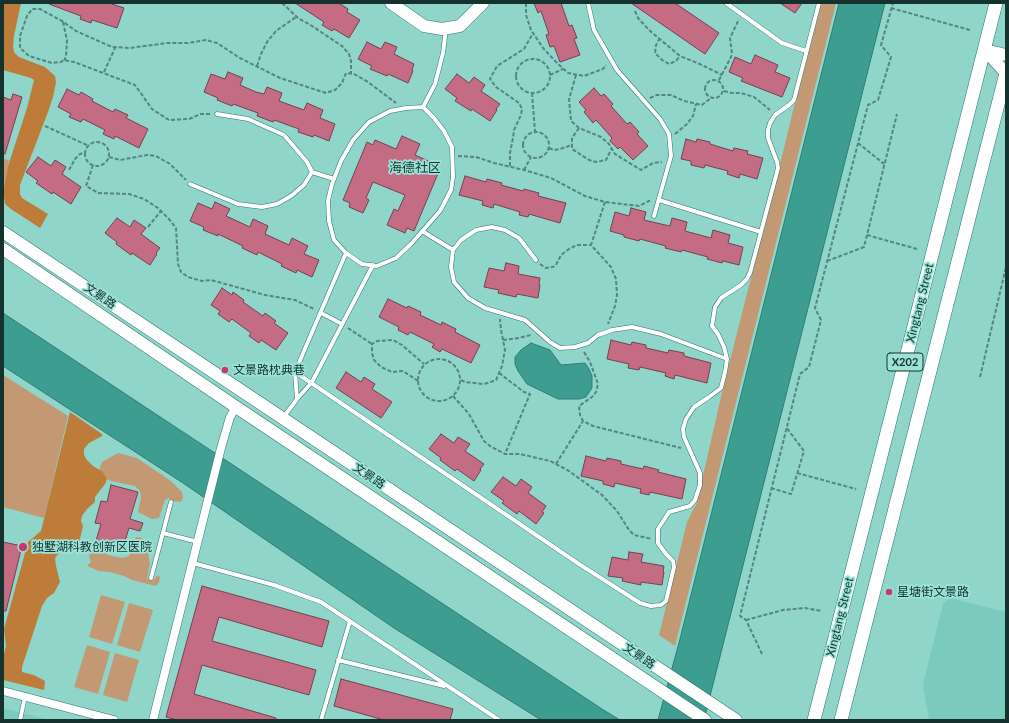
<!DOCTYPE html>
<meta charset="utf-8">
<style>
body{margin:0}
#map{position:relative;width:1009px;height:723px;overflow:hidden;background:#8fd5ca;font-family:Lato,sans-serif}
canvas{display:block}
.frame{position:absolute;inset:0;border:4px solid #15322e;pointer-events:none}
</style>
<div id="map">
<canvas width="1009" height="723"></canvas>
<div class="frame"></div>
</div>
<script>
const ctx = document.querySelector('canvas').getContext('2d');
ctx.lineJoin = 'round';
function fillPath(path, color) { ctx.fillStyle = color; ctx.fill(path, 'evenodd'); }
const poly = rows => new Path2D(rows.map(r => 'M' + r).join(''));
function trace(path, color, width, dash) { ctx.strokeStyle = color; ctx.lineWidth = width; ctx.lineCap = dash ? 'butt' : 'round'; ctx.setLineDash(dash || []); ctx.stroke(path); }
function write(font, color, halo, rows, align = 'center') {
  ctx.font = font + ' Lato,"Noto Sans SC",sans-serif'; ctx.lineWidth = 3.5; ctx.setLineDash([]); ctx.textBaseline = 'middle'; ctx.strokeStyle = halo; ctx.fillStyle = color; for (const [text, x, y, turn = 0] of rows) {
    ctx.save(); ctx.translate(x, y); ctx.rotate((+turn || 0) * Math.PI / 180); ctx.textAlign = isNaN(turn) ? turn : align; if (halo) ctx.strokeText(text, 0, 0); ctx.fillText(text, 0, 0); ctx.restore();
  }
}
const built = poly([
 [950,598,1006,612,1006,720,929,720,923,685,943,604],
 [3,708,49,720,3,720]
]);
const green = poly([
 [819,3,836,3,675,646,659,635,687,522,697,502,723,388,783,152],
 [4,159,9,160,4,186,4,194,3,164],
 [3,375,68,416,44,518,3,507],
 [118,453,137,458,171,481,182,492,183,498,181,502,173,501,169,498,165,500,159,518,152,519,138,512,141,497,140,491,135,486,111,481,107,479,103,472,99,470,102,462],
 [137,537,142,538,144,541,147,547,150,564,147,579,153,581,157,575,160,577,159,582,156,586,132,580,124,576,110,572,99,571,87,566,91,562,89,556,91,551,97,549,108,555,117,557,123,558,129,556,134,540],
 [101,595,125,602,112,644,89,637],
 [129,603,153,610,140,652,117,645],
 [87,645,110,652,98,694,74,687],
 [115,653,139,660,127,702,103,695]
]);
const forest = poly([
 [3,3,21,3,14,36,13,46,14,52,19,57,45,67,55,76,56,82,53,97,48,112,20,185,20,194,22,198,48,214,40,228,11,209,5,204,4,197,4,187,8,166,27,108,34,80,31,78,3,70],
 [70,412,102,434,102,436,89,443,84,449,84,455,87,460,93,466,103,472,107,479,105,484,95,497,95,502,87,509,82,516,81,521,83,526,79,543,75,548,62,550,55,558,56,566,60,582,54,593,47,598,42,606,22,667,22,672,34,675,45,681,44,690,3,680,3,658,6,646,4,629,28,542,41,531]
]);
const water = poly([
 [839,3,885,3,704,720,658,720,680,639,839,3],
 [3,313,602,709,620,720,541,720,394,628,183,483,3,366,3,313],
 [531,343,550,350,561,365,585,363,589,369,592,376,592,388,586,397,579,399,558,399,527,384,518,371,515,364,515,357,521,350,531,343]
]);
const building = poly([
 [49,3,109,3,124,8,117,28,92,20,91,23,80,19,81,16,49,4,49,3],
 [295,3,339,3,348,9,347,12,360,20,349,38,334,29,332,31,322,25,324,22,295,3],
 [534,3,561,3,569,26,572,25,577,38,574,39,580,55,560,62,554,46,550,47,546,35,549,34,541,11,538,13,534,3],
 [631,3,675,3,719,33,705,54,631,3],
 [780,3,802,3,795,13,780,3],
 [367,42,381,49,385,42,397,47,394,54,414,64,412,70,413,71,408,83,388,74,387,76,370,69,372,66,358,59,367,42],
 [755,55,778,65,775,72,790,78,782,97,741,81,743,78,729,72,735,57,751,64,755,55],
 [228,72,243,78,240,85,256,92,264,94,267,87,282,93,279,101,304,110,307,103,323,110,320,118,335,124,329,141,314,135,313,137,298,132,299,129,274,120,273,122,257,116,258,113,233,104,232,106,217,100,218,98,204,92,211,74,225,79,228,72],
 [457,74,469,83,474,77,485,85,481,91,500,104,496,109,497,110,490,121,472,109,471,111,455,101,457,98,445,89,457,74],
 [594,88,601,96,604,94,613,104,611,106,627,124,630,122,639,132,637,134,648,146,633,160,620,147,618,149,610,141,612,138,596,120,593,123,584,112,586,110,579,102,594,88],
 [67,89,79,95,81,92,93,99,92,101,113,112,115,109,128,115,126,118,148,129,139,148,115,136,114,139,103,134,105,130,83,119,81,122,69,117,71,114,58,107,67,89],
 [13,94,22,97,5,154,3,154,3,97,11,100,13,94],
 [402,136,420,144,415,155,435,164,434,168,439,171,414,231,407,228,405,233,387,225,394,209,398,211,405,195,373,182,366,198,369,200,363,213,349,207,350,203,343,200,367,142,373,145,375,140,396,149,402,136],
 [686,139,696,142,697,139,710,142,710,144,733,151,734,148,748,151,747,154,763,158,757,179,740,174,739,178,727,174,728,171,705,165,704,168,691,165,691,161,681,159,686,139],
 [38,157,51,166,55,160,66,167,62,174,81,187,71,204,53,192,52,194,36,183,38,181,26,172,38,157],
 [465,176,486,182,487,179,502,183,501,185,523,191,524,189,539,193,538,196,566,203,560,223,529,214,528,217,519,215,520,212,494,204,493,208,482,205,483,201,459,195,465,176],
 [215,202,230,209,226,216,250,227,253,219,268,226,265,234,289,245,292,238,308,246,304,254,319,260,312,277,297,270,296,273,281,266,282,264,258,252,257,255,242,248,243,246,218,234,218,236,203,230,204,227,190,221,198,203,212,209,215,202],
 [631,208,646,212,644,220,661,224,670,226,672,218,687,222,685,231,711,238,713,230,730,235,728,243,743,247,739,265,723,261,722,263,707,259,708,257,682,250,681,252,665,248,666,246,640,239,639,241,624,237,624,235,610,231,615,212,629,216,631,208],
 [117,218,130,227,134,220,146,228,141,234,160,248,156,253,157,254,150,265,132,253,131,255,116,244,117,242,105,233,117,218],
 [506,263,519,266,518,274,540,278,539,285,540,285,538,298,517,294,516,297,498,293,499,290,484,287,489,268,504,271,506,263],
 [222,288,232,295,233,292,244,300,243,302,263,316,265,313,276,321,274,323,288,333,276,350,261,340,259,343,249,336,251,333,232,319,229,322,218,314,220,311,211,305,222,288],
 [388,299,407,308,408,306,421,312,420,315,441,325,442,322,456,329,455,332,480,345,471,363,442,349,440,352,432,347,434,344,410,332,408,335,398,330,399,327,379,317,388,299],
 [611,340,631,345,632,342,646,345,646,348,668,353,669,350,684,353,684,356,711,363,707,383,675,375,674,379,665,376,666,373,640,367,639,370,628,368,629,364,607,359,611,340],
 [346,372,361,382,364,377,375,384,372,389,392,402,381,418,336,388,346,372],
 [441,434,454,443,458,437,470,444,465,451,484,464,480,469,481,470,474,481,457,469,455,471,440,460,441,458,429,449,441,434],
 [586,456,606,461,607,458,621,461,621,464,643,469,644,466,659,470,658,472,686,479,682,499,650,492,649,495,640,493,641,489,615,483,614,487,603,484,603,481,581,476,586,456],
 [503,477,516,486,521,479,532,487,528,493,546,506,542,512,544,513,536,524,519,511,517,514,502,503,504,501,491,492,503,477],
 [111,485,138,492,130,519,143,523,140,531,129,528,122,551,95,544,101,524,95,523,101,501,107,502,111,485],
 [3,542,22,546,6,611,3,611,3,542],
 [629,552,643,554,641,562,664,566,663,572,664,572,662,585,641,582,641,585,622,581,623,578,608,576,612,557,628,560,629,552],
 [202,586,329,621,322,647,219,617,212,641,316,670,309,695,202,665,194,694,276,718,276,720,177,720,166,717,202,586],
 [341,679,453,709,450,720,384,720,334,706,341,679]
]);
const path = poly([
 [282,3,298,18,312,26,342,46,349,54,351,61,351,73],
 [526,3,526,15,531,30,543,48,557,63,568,73,584,76,603,69,606,65],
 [891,8,970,30],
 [635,11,638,18,649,30,680,56,702,65,722,75],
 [63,22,67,40,66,57,64,60],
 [660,38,656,45,655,53,662,60,669,64,676,61,680,56],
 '516 76a17 17 0 1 1 34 0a17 17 0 1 1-34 0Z',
 [257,66,261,54,267,42,276,31,296,17],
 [104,72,115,48],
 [550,75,563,69],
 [576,75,569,99,571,121,579,128,601,137,609,144,615,154,636,167,641,170,653,163,662,162],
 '705 89a9 9 0 1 1 18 0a9 9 0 1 1-18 0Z',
 [719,80,732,55,730,38,739,19],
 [724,91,732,93,741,93,754,97,770,110],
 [532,93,535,132],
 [650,98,657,95,671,95,684,101,702,105,711,98],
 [210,114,201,114,189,119,169,120,152,109,135,85,74,62,64,60,61,62,52,63,29,56,20,48,20,36,27,16,32,9,40,9,62,21,76,31,112,47,130,48,167,43,188,43,206,40,217,43,240,58,280,78,326,93,335,90,342,83,346,73,354,74,368,82,396,103],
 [45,126,89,146],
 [579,128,572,138,572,149,589,160,596,162,606,160,612,148],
 '523 145a13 13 0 1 1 26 0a13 13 0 1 1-26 0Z',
 [675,134,687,124,693,116,696,104],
 '85 154a12 12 0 1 1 24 0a12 12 0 1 1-24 0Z',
 [858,143,884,164],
 [549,148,554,150,560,149,572,145],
 [458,156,476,157,494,163,524,170,551,178,585,196,605,202,639,206,651,200],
 [109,157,120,160,147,155,156,156,170,164,186,180],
 [93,165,86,186,98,193,129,194,144,199,158,208,169,219,176,228,178,264,181,272,188,277,202,281,211,280,265,295,295,300,314,309],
 [510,166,510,153,513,138,514,130,521,115,522,109,519,103,496,87,490,79,497,66,524,49,533,33],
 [69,170,75,159,80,154,86,152],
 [524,170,531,157],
 [605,202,591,245,611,267,616,279,617,295,615,306,608,324],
 [148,227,161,211],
 [867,235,917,249],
 [827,261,864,247,897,114],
 [540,264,546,268,553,267,556,265,561,255,569,249,577,245,591,245],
 [348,328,372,344],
 [503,340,519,338,531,335],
 [584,352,590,362,598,384,596,392,592,397,579,406,580,415,583,421,593,426,681,448],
 '418 380a21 21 0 1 1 42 0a21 21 0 1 1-42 0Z',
 [499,373,524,392,530,394,505,454],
 [980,377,1006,267],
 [461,380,465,382,483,384,488,383,496,380,502,366,505,350,501,330,500,319],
 [418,381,403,371,392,372,381,367,374,360,372,353,372,344,377,341,393,340,402,345,424,364],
 [453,396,469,414,484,441,490,446,505,454,520,454,550,461,556,464,569,471,602,495,617,511,629,530,634,535,652,539],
 [556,464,583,421],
 [797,473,856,489],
 [771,488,791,494,804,451,786,427],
 [746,620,783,610,805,608,822,611],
 [762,654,746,620,740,616,800,374,809,367,821,320,815,308,868,105,878,100,891,57,881,45,893,3]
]);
const lane = poly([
 [588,3,594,30,617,70,660,119,669,134,671,156,654,216],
 [726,3,782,43,806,51],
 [423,107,434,118,444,131,452,147,453,177,451,190,440,211,411,244,396,258,377,266,362,264,346,253,334,240,329,221,328,201,332,184,341,161,353,140,369,122,390,111,406,108,423,107,435,84,443,53,446,29],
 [217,114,248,119,284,135,307,162,312,172,334,179],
 [190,184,238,204,262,207,277,204,291,196,304,185,312,172],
 [659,200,761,232],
 [422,231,453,250,461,240,476,230,492,227,505,230,519,238,536,260],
 [453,250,451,267,454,282,468,298,485,308,525,320,550,342,560,348,575,347,588,343,598,335,612,330,632,327,661,334,727,359],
 [321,313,342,324],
 [295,372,579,564,640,603,651,606,661,605,666,601,674,567,673,561,666,554,658,543,658,529,669,512,690,506,695,500,700,485,700,473,684,437,683,429,686,419,694,407,709,397,721,388,725,372,727,359,724,347,718,334,712,326,715,307,721,298,741,285,746,280,750,273,778,168,777,162,768,138,768,130,770,123,775,115,789,105,794,100,819,3],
 [297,399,295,372,346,253],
 [283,418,297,399,312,382,373,265],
 [163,533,198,542],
 [193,563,274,585,321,602,499,720],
 [151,578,171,502],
 [338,660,444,686],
 [20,720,25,697],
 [321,720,350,621]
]);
const street = poly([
 [3,691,114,720],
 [153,720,221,448,230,417,236,407]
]);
const secondary = poly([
 [391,3,424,26,442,29,460,26,483,3],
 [985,50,1006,73],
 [985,50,1006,55],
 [3,232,736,720],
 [3,249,236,407,705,720]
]);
const primary = poly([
 [814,720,996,3],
 [841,720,1006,73]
]);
const markers = [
 [225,370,4,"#c5396b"],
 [23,547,5,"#c5396b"],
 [889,592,4,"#c5396b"]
];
const shields = [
 [905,362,36]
];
const shieldNames = [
 ["X202",905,362]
];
const streetNames = [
 ["文景路",100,296,34],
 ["Xingtang Street",920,303,-76],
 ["文景路",369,476,34],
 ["Xingtang Street",840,617,-76],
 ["文景路",639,656,34]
];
const poiNames = [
 ["文景路枕典巷",233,370],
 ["独墅湖科教创新区医院",32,547],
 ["星塘街文景路",897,592]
];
const neighbourhoodNames = [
 ["海德社区",415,168]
];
fillPath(built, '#7acabd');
fillPath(green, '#c39974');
fillPath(forest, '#be7c3b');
fillPath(water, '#3c9d90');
trace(water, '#307d73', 1);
fillPath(building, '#c46c84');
trace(building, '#74414f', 1);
trace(lane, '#2e756b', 5);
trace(street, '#2e756b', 9);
trace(secondary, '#2e756b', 13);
trace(primary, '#2e756b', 14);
trace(path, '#54867f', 2, [4, 2]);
trace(lane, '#fff', 4);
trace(street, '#fff', 8);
trace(secondary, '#fff', 12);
trace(primary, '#fff', 13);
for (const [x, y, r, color] of markers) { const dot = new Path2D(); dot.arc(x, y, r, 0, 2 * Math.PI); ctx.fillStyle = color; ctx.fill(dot); trace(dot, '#9ce3d7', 1.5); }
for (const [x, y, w] of shields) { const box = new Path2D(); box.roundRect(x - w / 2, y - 9, w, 18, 3); ctx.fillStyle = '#9ce3d7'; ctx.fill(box); trace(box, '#15322e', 1); }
write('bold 11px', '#15322e', null, shieldNames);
write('12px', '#15322e', '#9ce3d7', streetNames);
write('12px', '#15322e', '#9ce3d7', poiNames, 'left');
write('13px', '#103631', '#9ce3d7', neighbourhoodNames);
</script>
